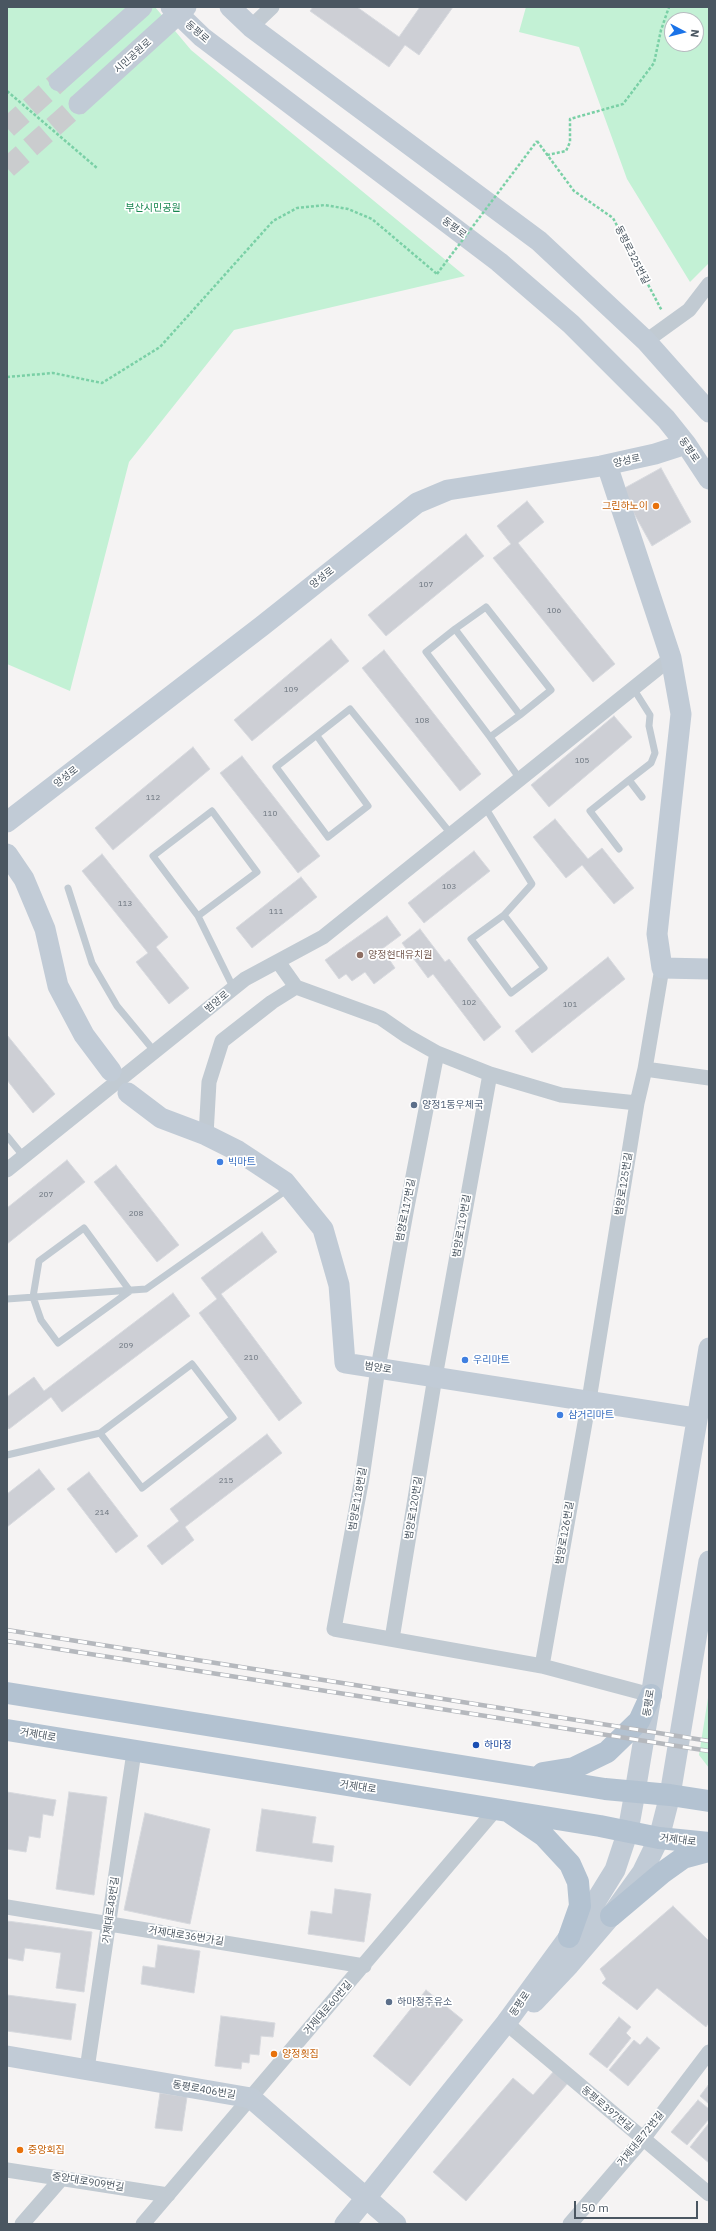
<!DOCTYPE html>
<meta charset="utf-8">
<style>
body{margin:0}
#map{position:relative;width:716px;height:2231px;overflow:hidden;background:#f5f3f3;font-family:"IBM Plex Sans",sans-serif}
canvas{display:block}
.frame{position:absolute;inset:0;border:8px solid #4a5661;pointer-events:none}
.north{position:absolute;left:664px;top:12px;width:40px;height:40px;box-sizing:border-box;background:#fff;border:1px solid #b7bbc0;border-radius:50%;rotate:97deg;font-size:11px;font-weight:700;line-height:16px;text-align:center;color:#4a5661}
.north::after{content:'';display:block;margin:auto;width:14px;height:18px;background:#1a73e8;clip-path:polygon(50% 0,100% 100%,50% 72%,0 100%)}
.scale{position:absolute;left:574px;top:2201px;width:124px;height:18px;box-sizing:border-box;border:2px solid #4a5661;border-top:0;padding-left:5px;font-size:12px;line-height:14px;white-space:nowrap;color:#4a5661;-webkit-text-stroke:3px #fff;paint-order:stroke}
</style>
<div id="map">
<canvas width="716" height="2231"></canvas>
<div class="frame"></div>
<div class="north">N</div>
<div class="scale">50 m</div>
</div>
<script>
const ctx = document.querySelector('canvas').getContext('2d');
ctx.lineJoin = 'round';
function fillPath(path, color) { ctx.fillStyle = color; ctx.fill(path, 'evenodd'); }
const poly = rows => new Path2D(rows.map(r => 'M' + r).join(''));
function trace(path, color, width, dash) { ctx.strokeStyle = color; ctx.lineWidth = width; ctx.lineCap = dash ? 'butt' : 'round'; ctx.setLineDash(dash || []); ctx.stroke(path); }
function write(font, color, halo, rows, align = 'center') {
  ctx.font = font + ' "IBM Plex Sans","Noto Sans KR",sans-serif'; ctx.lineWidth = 3.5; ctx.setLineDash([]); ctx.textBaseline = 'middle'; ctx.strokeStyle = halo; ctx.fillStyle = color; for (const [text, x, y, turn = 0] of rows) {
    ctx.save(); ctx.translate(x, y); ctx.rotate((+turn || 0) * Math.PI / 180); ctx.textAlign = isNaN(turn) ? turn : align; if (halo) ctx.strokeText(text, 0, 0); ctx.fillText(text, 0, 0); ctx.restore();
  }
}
const green = poly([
 [7,7,155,7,191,50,465,276,234,330,129,462,70,691,7,664],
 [526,7,709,7,709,263,690,282,627,179,579,47,519,32],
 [672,20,696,20,696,44,672,44],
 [708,1698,709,1698,709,1768,699,1755]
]);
const building = poly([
 [313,7,357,7,399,37,420,7,453,7,419,55,405,45,389,67,310,11,313,7],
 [661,468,691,522,652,546,621,490,661,468],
 [527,501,544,522,518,543,615,664,593,682,493,558,511,544,497,526,527,501],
 [466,534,484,556,386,636,368,615,466,534],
 [331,639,349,661,252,741,234,720,331,639],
 [384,650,481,774,460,791,362,668,384,650],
 [614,716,632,737,549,807,531,785,614,716],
 [193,747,210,769,113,850,95,828,193,747],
 [242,756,320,856,298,873,220,773,242,756],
 [555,819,588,859,602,848,634,888,614,904,582,865,566,878,533,837,555,819],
 [474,851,490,871,424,923,408,903,474,851],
 [102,854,168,937,156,947,189,988,169,1004,136,962,148,953,82,871,102,854],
 [301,877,317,897,252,948,236,928,301,877],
 [387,916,401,935,382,949,395,968,374,984,365,972,352,981,346,974,339,979,325,960,387,916],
 [420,929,445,962,449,959,501,1027,484,1041,433,974,428,978,402,943,420,929],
 [608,957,625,979,532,1053,515,1031,608,957],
 [7,1035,55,1094,33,1113,7,1080,7,1035],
 [67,1160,85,1182,7,1244,7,1208,67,1160],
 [116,1165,179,1245,157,1262,94,1182,116,1165],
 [262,1232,277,1252,221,1294,302,1403,279,1421,199,1313,217,1299,201,1278,262,1232],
 [173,1293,190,1316,62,1412,51,1397,9,1429,7,1426,7,1397,34,1377,44,1391,173,1293],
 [267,1434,282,1453,185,1527,194,1540,162,1565,147,1546,179,1521,170,1509,267,1434],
 [39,1469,55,1489,7,1527,7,1494,39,1469],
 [89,1472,138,1536,116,1553,67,1489,89,1472],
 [7,1792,56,1800,53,1816,43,1814,40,1838,29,1836,26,1852,7,1849,7,1792],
 [69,1792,107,1797,94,1895,56,1889,69,1792],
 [262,1809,316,1817,312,1843,334,1846,332,1862,256,1851,262,1809],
 [145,1813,210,1829,190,1924,124,1910,145,1813],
 [335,1889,371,1894,364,1942,308,1934,311,1911,332,1914,335,1889],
 [673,1906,709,1941,709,2022,706,2027,657,1988,637,2010,602,1983,606,1979,600,1969,673,1906],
 [7,1921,92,1932,84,1992,56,1988,61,1953,25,1948,23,1961,7,1958,7,1921],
 [158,1945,200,1951,194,1993,141,1984,143,1966,155,1968,158,1945],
 [426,1990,463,2020,410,2086,373,2056,426,1990],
 [7,1995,76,2004,71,2040,7,2031,7,1995],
 [221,2016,275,2023,273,2037,261,2036,259,2055,250,2054,249,2063,242,2062,241,2069,215,2066,221,2016],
 [619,2017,631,2027,626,2033,631,2038,607,2068,589,2054,619,2017],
 [647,2037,660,2048,628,2086,609,2070,634,2040,640,2045,647,2037],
 [554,2071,568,2083,466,2201,433,2172,513,2078,533,2095,554,2071],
 [709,2084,709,2104,700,2096,709,2084],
 [160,2093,187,2097,182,2131,155,2128,160,2093],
 [698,2100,709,2109,709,2119,687,2145,671,2132,698,2100],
 [709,2123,709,2163,690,2147,709,2123]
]);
const secondaryTunnel = poly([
 [7,128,59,81],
 [7,168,79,104]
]);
const path = poly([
 [7,91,97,168],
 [537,141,574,191,613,218,662,311],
 [547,155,566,151,570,142,570,119,623,104,654,63,661,30,669,7],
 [7,377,53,373,102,383,160,347,273,221,297,208,325,205,348,209,372,219,437,274]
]);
const lane = poly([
 [455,629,486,607,551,690,520,715,490,737,426,652,455,629,520,715],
 [633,688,650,715,649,726,655,753,651,763,629,780,642,797],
 [317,736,368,806,328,837,276,767,350,709,451,834],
 [490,737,520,779],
 [485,807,532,884,504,915,471,939,511,993,544,968,504,915],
 [212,811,257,872,198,916,153,856,212,811],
 [619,849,590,811,629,780],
 [68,888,92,963,117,1006,155,1052],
 [198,916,234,989],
 [7,1136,24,1157],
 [84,1228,130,1291,58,1343,41,1320,33,1297,39,1261,84,1228],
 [7,1299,146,1289,288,1189],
 [192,1364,233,1418,142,1488,100,1433,192,1364],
 [7,1455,100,1433]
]);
const street = poly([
 [251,27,272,7],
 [646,341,689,310,709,284],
 [279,963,296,987],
 [437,1053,407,1207,378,1368,362,1478,334,1629,542,1666,651,1695],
 [645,1069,709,1078],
 [206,1135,209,1082,222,1041,272,1002,296,987,381,1018,407,1036,437,1053,490,1074,561,1095,637,1103],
 [7,1170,245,979,323,937,671,658],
 [392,1639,435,1377,490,1074],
 [542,1666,589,1400,637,1103,645,1069,662,968],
 [7,1907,364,1966],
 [506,2023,709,2194],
 [87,2069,134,1752],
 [7,2170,168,2195],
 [22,2224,62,2178],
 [143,2224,496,1809],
 [570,2224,643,2139,709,2052]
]);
const secondary = poly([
 [171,7,202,37,499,262,571,324,666,419,686,444,709,479],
 [230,7,251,27,539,241,646,341,709,412],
 [59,81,142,7],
 [79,104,186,7],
 [607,465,671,658,681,714,657,934,662,968,709,969],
 [7,822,262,626,417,503,448,490,601,466,655,454,686,444],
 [7,854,24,879,45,929,58,986,84,1035,111,1071],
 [128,1093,161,1118,206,1135,238,1151,285,1182,323,1229,339,1285,345,1363,696,1418],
 [534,2002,569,1965,611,1916,642,1873,659,1838,670,1795,709,1561],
 [7,2056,251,2098,396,2224],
 [345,2224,506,2023,569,1937,586,1917,615,1870,628,1831,635,1792,709,1348]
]);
const primary = poly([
 [7,1693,605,1789,670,1795,709,1801],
 [7,1730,600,1826,659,1838,709,1843],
 [543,1773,574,1768,607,1752,639,1721,651,1695],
 [512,1814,544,1836,570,1864,578,1882,580,1906,569,1937],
 [611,1916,662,1873,683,1858,709,1851]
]);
const rail = poly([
 [7,1630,709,1741],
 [7,1641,709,1751]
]);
const pathBridge = poly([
 [437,274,537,141]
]);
const markers = [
 [656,506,4,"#e8710a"],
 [360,955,4,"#8d6e63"],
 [414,1105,4,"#5c6f8a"],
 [220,1162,4,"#3f7fe0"],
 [465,1360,4,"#3f7fe0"],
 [560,1415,4,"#3f7fe0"],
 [476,1745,4,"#1a4fb4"],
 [389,2002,4,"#5c6f8a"],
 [274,2054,4,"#e8710a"],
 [20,2150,4,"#e8710a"]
];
const numberNames = [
 ["107",426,585],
 ["106",554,611],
 ["109",291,690],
 ["108",422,721],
 ["105",582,761],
 ["112",153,798],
 ["110",270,814],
 ["103",449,887],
 ["113",125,904],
 ["111",276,912],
 ["102",469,1003],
 ["101",570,1005],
 ["207",46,1195],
 ["208",136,1214],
 ["209",126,1346],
 ["210",251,1358],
 ["215",226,1481],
 ["214",102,1513]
];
const streetNames = [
 ["동평로",197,32,41],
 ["시민공원로",133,56,-42],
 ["동평로",454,228,37],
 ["동평로325번길",632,255,63],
 ["동평로",689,450,55],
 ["양성로",627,461,-12],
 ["양성로",322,578,-38],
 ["양성로",66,777,-38],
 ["범양로",217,1002,-40],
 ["범양로125번길",624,1184,-81],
 ["범양로117번길",406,1210,-79],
 ["범양로119번길",462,1226,-80],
 ["범양로",378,1368,9],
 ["범양로118번길",358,1499,-80],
 ["범양로120번길",414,1508,-81],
 ["범양로126번길",565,1533,-80],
 ["동평로",649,1703,-81],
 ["거제대로",38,1735,10],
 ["거제대로",358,1787,9],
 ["거제대로",678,1840,7],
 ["거제대로48번길",111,1910,-82],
 ["거제대로36번가길",186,1936,9],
 ["동평로",520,2004,-56],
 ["거제대로60번길",328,2008,-49],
 ["동평로406번길",204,2090,10],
 ["동평로397번길",607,2109,40],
 ["거제대로72번길",641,2139,-51],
 ["중앙대로909번길",88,2182,9]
];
const parkNames = [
 ["부산시민공원",153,208]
];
const foodNames = [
 ["그린하노이",648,506,"right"],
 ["양정횟집",282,2054],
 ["중앙회집",28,2150]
];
const educationNames = [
 ["양정현대유치원",368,955]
];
const serviceNames = [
 ["양정1동우체국",422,1105],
 ["하마정주유소",397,2002]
];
const shopNames = [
 ["빅마트",228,1162],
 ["우리마트",473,1360],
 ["삼거리마트",568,1415]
];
const transitNames = [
 ["하마정",484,1745]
];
fillPath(green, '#c3f1d5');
fillPath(building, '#cdcfd5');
trace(building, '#d7d9de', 1);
trace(secondaryTunnel, '#caccce', 21, [21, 10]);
trace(path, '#7ad0a6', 2.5, [3, 2]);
trace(lane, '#c1cad2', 7);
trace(street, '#c1cad2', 15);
trace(secondary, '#c1cbd6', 21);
trace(primary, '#b3c2d1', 22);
trace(rail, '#b5b8bd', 4.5);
trace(rail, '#fff', 3, [9]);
trace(pathBridge, '#7ad0a6', 2.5, [3, 2]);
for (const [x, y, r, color] of markers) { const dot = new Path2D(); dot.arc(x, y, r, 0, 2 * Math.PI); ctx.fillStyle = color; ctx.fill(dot); trace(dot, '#fff', 1.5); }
write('8px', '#6b747e', null, numberNames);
write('10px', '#4a5661', '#fff', streetNames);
write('10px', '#17864f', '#fff', parkNames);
write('10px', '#c56008', '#fff', foodNames, 'left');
write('10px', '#785e54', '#fff', educationNames, 'left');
write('10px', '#4e5e75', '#fff', serviceNames, 'left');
write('10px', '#366cbe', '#fff', shopNames, 'left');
write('10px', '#164399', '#fff', transitNames, 'left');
</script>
